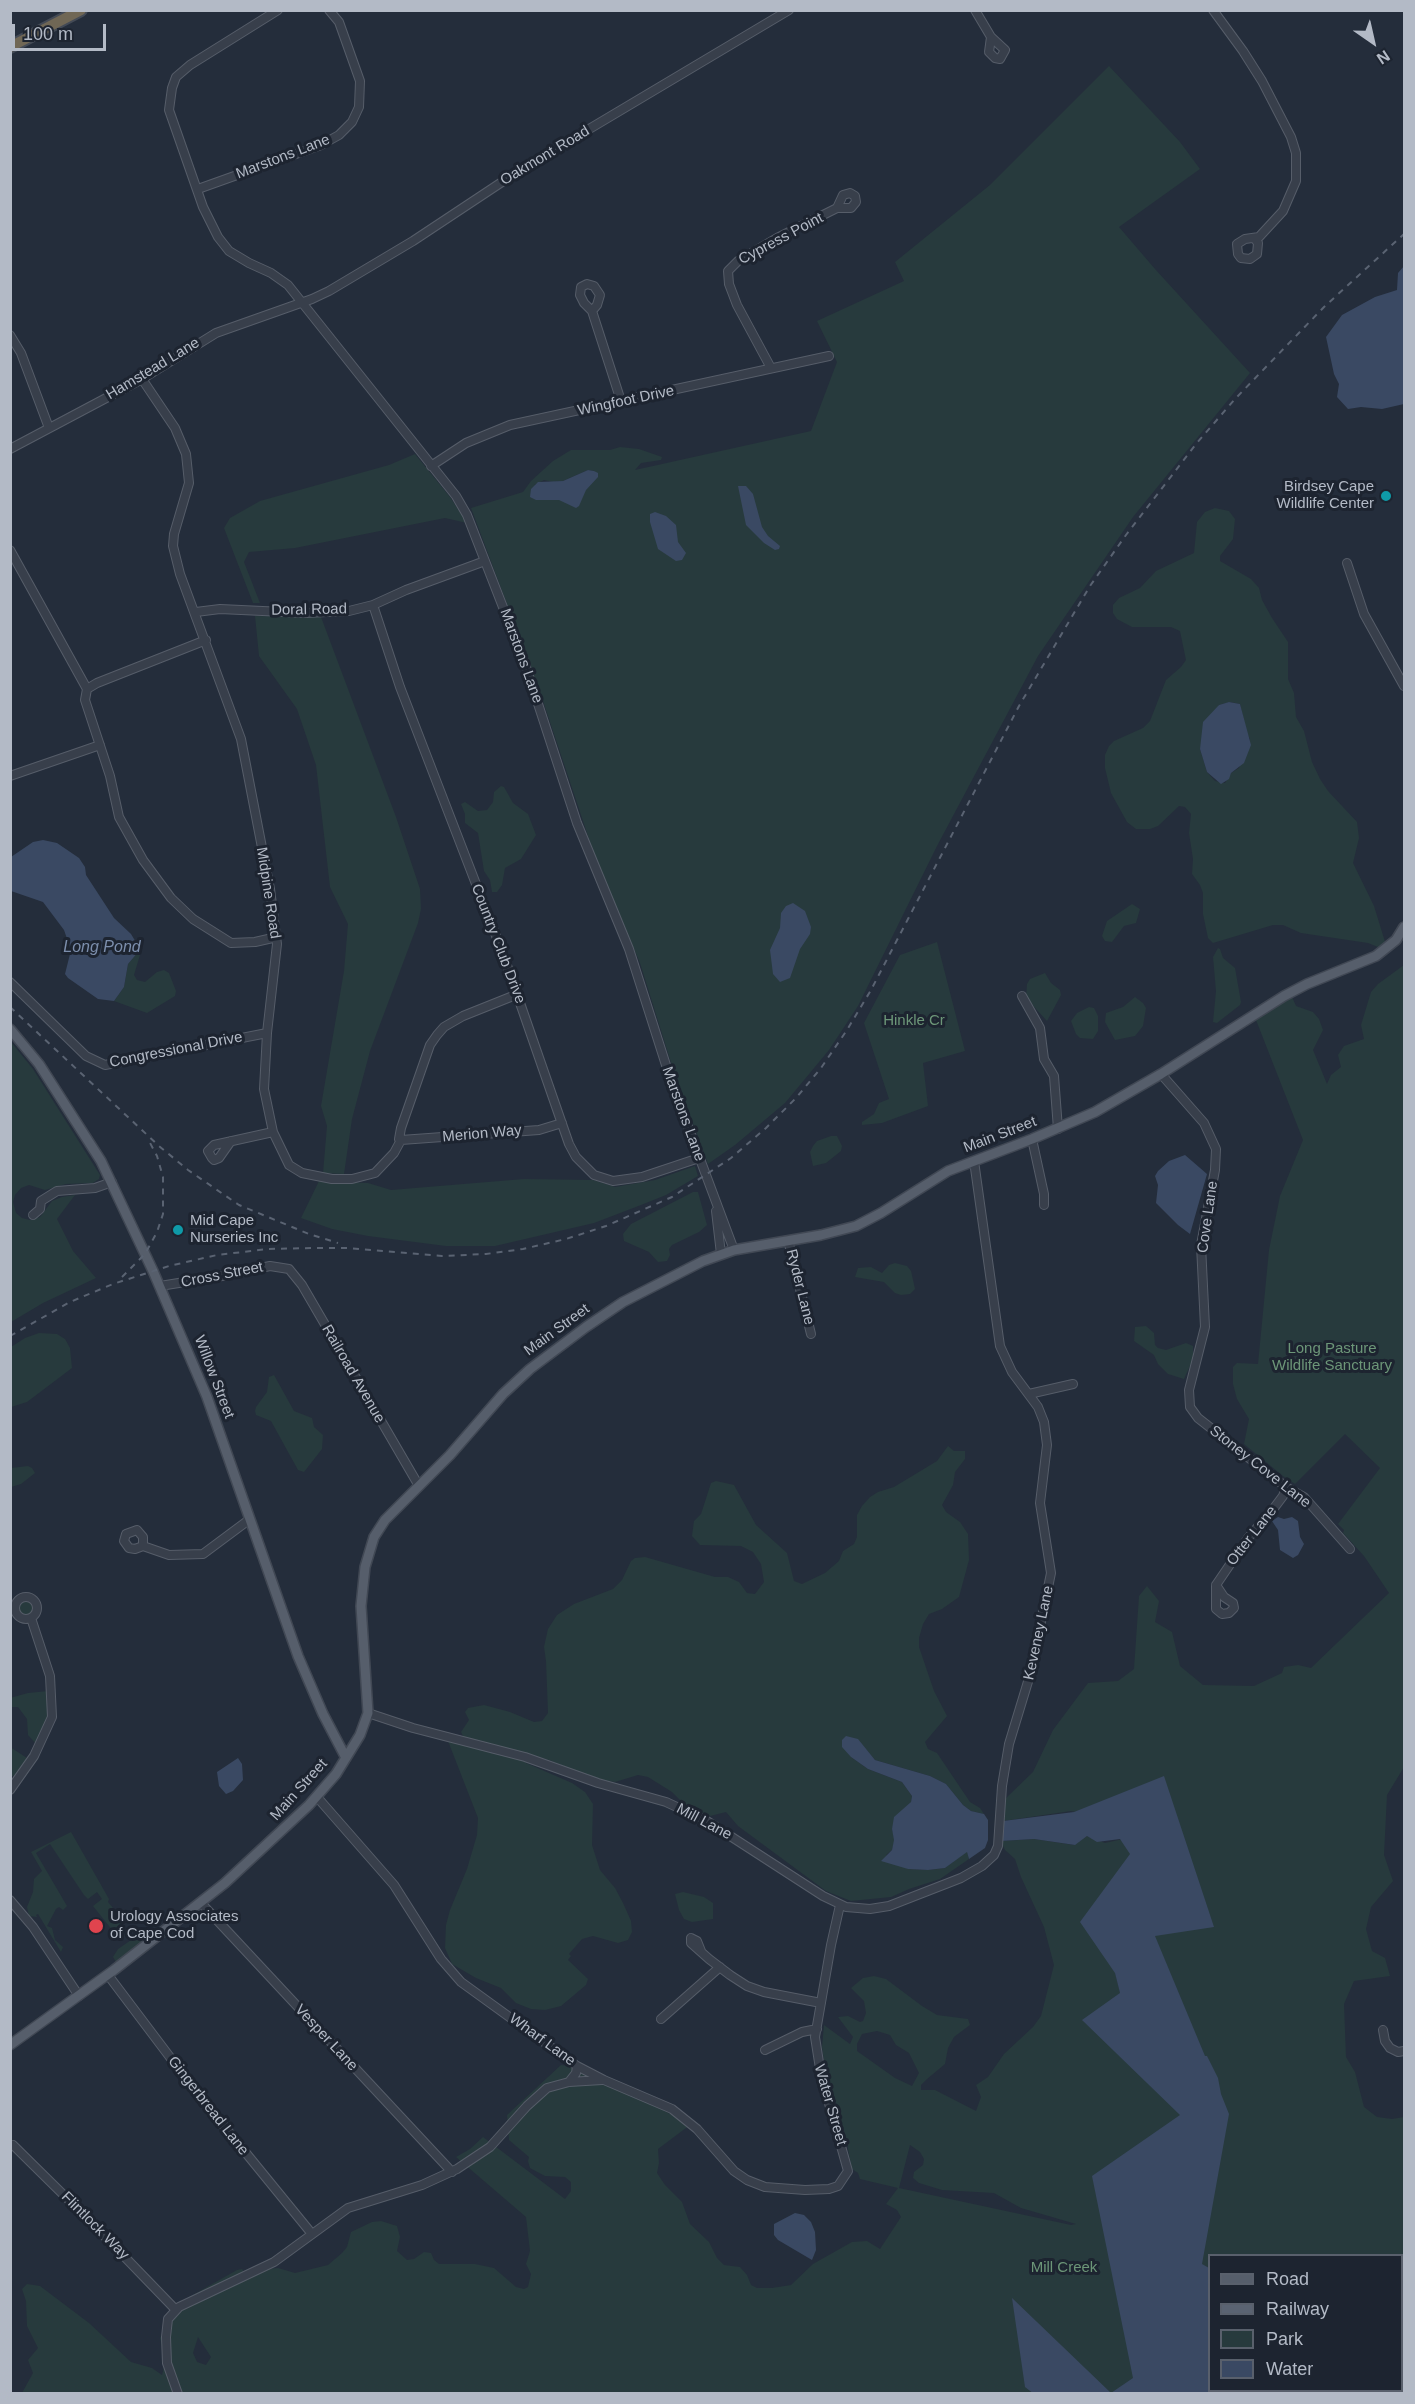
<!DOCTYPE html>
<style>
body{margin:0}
#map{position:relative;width:1415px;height:2404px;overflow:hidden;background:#242d3b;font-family:Arial,sans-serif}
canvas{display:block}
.frame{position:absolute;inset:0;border:12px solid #b3bac6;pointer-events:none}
.legend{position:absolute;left:1208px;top:2254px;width:195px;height:138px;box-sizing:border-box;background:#1d2430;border:2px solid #59606c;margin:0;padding:8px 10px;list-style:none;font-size:18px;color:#b3bac6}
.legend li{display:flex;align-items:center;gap:12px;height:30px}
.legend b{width:30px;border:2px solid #59606c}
.north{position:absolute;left:1343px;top:12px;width:60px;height:60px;-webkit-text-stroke:4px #1d2430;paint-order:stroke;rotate:146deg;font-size:16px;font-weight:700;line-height:24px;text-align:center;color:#b3bac6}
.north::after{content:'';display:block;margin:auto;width:21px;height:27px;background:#b3bac6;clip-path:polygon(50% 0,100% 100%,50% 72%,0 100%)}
.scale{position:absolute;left:12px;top:24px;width:94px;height:27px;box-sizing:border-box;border:3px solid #b3bac6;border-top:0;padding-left:8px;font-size:18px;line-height:21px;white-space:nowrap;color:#b3bac6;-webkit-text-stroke:4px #1d2430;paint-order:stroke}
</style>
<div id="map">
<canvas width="1415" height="2404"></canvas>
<div class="frame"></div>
<ul class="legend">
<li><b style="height:8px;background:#565e6b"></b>Road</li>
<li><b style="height:8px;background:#5a6372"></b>Railway</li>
<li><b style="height:16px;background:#273a3d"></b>Park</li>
<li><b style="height:16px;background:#3a4963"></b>Water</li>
</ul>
<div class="north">N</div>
<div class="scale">100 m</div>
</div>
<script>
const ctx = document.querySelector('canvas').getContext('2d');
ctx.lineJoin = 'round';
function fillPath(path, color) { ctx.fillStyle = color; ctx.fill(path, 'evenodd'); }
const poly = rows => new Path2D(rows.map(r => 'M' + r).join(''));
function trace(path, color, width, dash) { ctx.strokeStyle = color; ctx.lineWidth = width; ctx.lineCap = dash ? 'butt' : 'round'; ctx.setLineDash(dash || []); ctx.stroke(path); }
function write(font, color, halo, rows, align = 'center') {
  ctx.font = font + ' Arial,sans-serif'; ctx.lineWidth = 6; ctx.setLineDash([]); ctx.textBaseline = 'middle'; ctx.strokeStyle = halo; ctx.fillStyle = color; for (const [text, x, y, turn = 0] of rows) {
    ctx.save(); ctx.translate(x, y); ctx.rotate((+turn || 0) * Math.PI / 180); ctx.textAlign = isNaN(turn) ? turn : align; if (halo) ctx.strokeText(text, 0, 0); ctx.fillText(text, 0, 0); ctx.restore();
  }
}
const green = poly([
 [1109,66,1180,142,1200,169,1119,227,1155,269,1250,373,1133,517,1038,656,937,846,858,1006,829,1050,785,1103,735,1145,708,1164,673,1069,640,963,595,857,540,692,471,508,523,492,531,481,553,461,571,450,610,450,620,447,639,449,662,457,661,460,641,463,635,470,811,431,837,362,817,321,904,281,895,262,990,185],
 [588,470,594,471,597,477,534,485,544,480,553,482,563,481],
 [415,454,450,497,467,523,445,518,295,548,249,552,244,562,260,603,253,603,224,528,230,518,260,501,389,465],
 [1215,508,1229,511,1235,519,1233,539,1220,556,1220,561,1251,579,1259,588,1262,600,1272,618,1288,642,1288,679,1294,693,1296,717,1304,731,1312,762,1320,779,1328,791,1357,822,1359,838,1353,863,1374,906,1386,945,1383,949,1368,943,1301,933,1283,925,1273,925,1213,943,1208,938,1203,914,1203,893,1200,885,1192,874,1193,859,1189,833,1191,814,1185,807,1179,806,1158,826,1150,829,1136,829,1127,822,1111,793,1105,768,1105,755,1109,746,1114,741,1143,728,1150,721,1166,680,1181,667,1186,660,1180,631,1171,627,1132,627,1117,619,1113,613,1113,605,1119,598,1140,588,1156,571,1194,553,1197,522,1205,512],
 [1230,702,1240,704,1247,734,1250,739,1239,768,1231,773,1225,783,1215,781,1207,772,1200,749,1219,705],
 [255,616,321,617,396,817,420,889,421,909,418,923,370,1051,352,1119,344,1174,323,1173,327,1126,321,1106,344,971,348,924,330,887,316,765,297,709,259,656],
 [501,786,504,787,513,803,528,814,536,835,521,859,505,868,502,885,497,892,492,892,490,880,484,871,478,833,465,823,465,814,461,804,465,802,478,811,487,810,493,802,494,792],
 [1132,904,1140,909,1136,923,1124,926,1112,942,1105,941,1102,936,1107,921],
 [937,942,965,1051,923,1063,928,1106,882,1123,862,1125,862,1122,874,1114,879,1103,889,1099,864,1023,900,955],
 [1218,948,1220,949,1223,958,1235,968,1241,1002,1240,1005,1217,1023,1213,1022,1216,991,1213,957],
 [139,951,140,955,134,975,137,980,145,982,157,972,164,970,169,973,176,991,175,996,147,1013,114,1001,124,987,128,964],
 [1404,965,1404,1767,1387,1795,1384,1855,1393,1881,1371,1907,1366,1929,1372,1951,1385,1958,1390,1976,1354,1981,1344,2004,1346,2057,1355,2072,1364,2107,1377,2117,1392,2119,1404,2117,1404,2372,1402,2371,1402,2256,1210,2256,1210,2324,1200,2355,1200,2057,1167,2036,1146,1902,1125,1823,1071,1811,1003,1821,1004,1800,1033,1772,1053,1730,1088,1683,1118,1681,1134,1669,1139,1596,1147,1586,1159,1601,1155,1622,1172,1632,1180,1666,1203,1685,1254,1686,1282,1673,1284,1667,1298,1665,1311,1668,1389,1593,1364,1556,1343,1533,1344,1530,1338,1524,1380,1468,1345,1434,1295,1484,1283,1476,1244,1444,1249,1419,1237,1399,1233,1384,1233,1367,1237,1363,1258,1364,1269,1250,1280,1196,1303,1140,1256,1020,1292,997,1296,1006,1313,1012,1319,1019,1323,1030,1313,1050,1327,1084,1331,1075,1341,1067,1338,1055,1344,1046,1364,1039,1361,1025,1371,992,1378,984],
 [1045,973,1051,983,1060,990,1061,995,1047,1021,1026,998,1027,984,1030,979],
 [1135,997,1143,1003,1146,1008,1143,1026,1135,1036,1115,1040,1105,1022,1106,1013,1123,1007],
 [1089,1007,1094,1008,1098,1016,1098,1031,1093,1039,1080,1038,1076,1034,1071,1021,1077,1013],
 [11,1042,33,1069,100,1175,99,1179,93,1183,66,1184,45,1190,29,1185,21,1188,15,1195,13,1202,16,1213,22,1218,30,1220,40,1217,52,1201,62,1197,75,1195,57,1219,73,1251,96,1278,43,1303,11,1322],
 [831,1136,837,1136,842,1146,841,1151,826,1163,813,1166,810,1152,813,1146,817,1141],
 [695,1166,698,1176,666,1195,641,1205,594,1223,495,1246,446,1246,368,1236,332,1229,301,1218,319,1181,368,1183,391,1190,524,1179,593,1180,615,1187,655,1180],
 [693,1192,698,1192,707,1225,699,1232,672,1245,669,1249,670,1255,667,1261,658,1262,649,1252,624,1241,623,1234,631,1224],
 [895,1263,907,1266,911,1271,915,1289,910,1294,901,1295,895,1293,884,1282,855,1277,858,1268,871,1267,882,1273,889,1265],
 [1146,1326,1154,1333,1155,1345,1158,1348,1166,1350,1186,1343,1193,1346,1193,1359,1184,1379,1168,1374,1158,1364,1154,1355,1134,1341,1135,1327],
 [39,1333,57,1334,65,1339,70,1348,72,1368,27,1402,11,1407,11,1347,25,1338],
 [274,1375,294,1411,312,1418,314,1427,323,1435,322,1449,304,1472,298,1470,271,1421,256,1415,255,1411,256,1407,267,1392,269,1377],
 [948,1446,954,1451,965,1451,965,1459,955,1472,953,1485,942,1505,946,1512,960,1522,968,1534,969,1560,959,1597,942,1609,929,1614,923,1624,919,1638,919,1647,934,1691,947,1716,925,1742,928,1749,937,1753,970,1802,980,1808,984,1814,971,1811,963,1805,946,1784,930,1776,875,1760,857,1739,851,1757,868,1769,902,1782,912,1796,911,1802,892,1829,895,1840,892,1850,886,1855,908,1869,928,1870,945,1868,967,1851,969,1859,940,1879,909,1889,891,1897,851,1901,826,1891,738,1826,726,1812,710,1816,687,1807,672,1792,648,1777,638,1775,615,1782,594,1779,549,1760,468,1740,463,1736,461,1732,469,1720,465,1712,468,1708,484,1705,510,1712,534,1722,542,1721,548,1713,546,1661,544,1647,548,1629,557,1615,574,1604,613,1589,622,1580,631,1561,635,1558,645,1557,715,1577,728,1577,739,1582,747,1593,755,1594,764,1582,761,1564,753,1552,741,1546,700,1545,692,1536,694,1521,701,1514,711,1483,716,1481,734,1485,756,1525,787,1553,794,1581,802,1584,825,1573,839,1561,843,1551,854,1544,857,1537,857,1515,862,1506,870,1497,878,1492,894,1487,937,1461],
 [28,1466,32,1468,35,1473,21,1484,11,1487,11,1468],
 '18 1608a8 8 0 1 1 16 0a8 8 0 1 1-16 0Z',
 [48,1691,49,1707,47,1719,36,1744,28,1735,27,1719,18,1707,11,1707,10,1698,28,1693],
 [448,1741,484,1749,525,1761,526,1763,572,1783,585,1792,593,1804,592,1845,600,1870,615,1888,623,1903,631,1921,632,1932,628,1940,618,1943,593,1936,582,1939,569,1954,571,1956,568,1960,588,1979,586,1985,561,2006,545,2010,531,2009,516,2003,501,1988,476,1978,452,1964,445,1948,446,1925,450,1910,467,1869,477,1835,478,1818],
 [10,1747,27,1758,21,1772,13,1776,11,1776],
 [71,1832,109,1899,108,1902,118,1914,117,1916,123,1924,113,1931,93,1906,102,1899,97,1892,88,1899,84,1895,50,1844,36,1853,67,1906,63,1910,59,1907,56,1909,47,1926,52,1928,55,1940,63,1947,61,1952,38,1914,36,1915,37,1917,29,1916,27,1907,33,1892,34,1879,42,1871,31,1852],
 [1087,1836,1105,1843,1123,1839,1146,1841,1110,1952,1126,2016,1152,2045,1191,2135,1210,2390,1376,2390,1378,2393,22,2393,33,2373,28,2360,38,2348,27,2326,26,2301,22,2289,27,2284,40,2286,89,2323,131,2362,152,2368,162,2375,166,2360,160,2338,176,2316,177,2304,237,2270,242,2269,246,2274,254,2270,278,2268,295,2273,328,2265,342,2253,347,2247,351,2232,372,2222,381,2221,397,2226,400,2237,397,2251,407,2260,414,2259,424,2252,431,2253,434,2260,439,2264,475,2264,494,2268,516,2287,524,2289,528,2287,531,2274,526,2264,530,2251,526,2217,456,2157,470,2149,483,2137,565,2199,571,2191,571,2182,565,2177,545,2176,530,2168,528,2161,529,2157,509,2140,507,2115,561,2065,587,2068,690,2125,658,2149,659,2163,657,2173,665,2185,682,2202,690,2224,709,2242,717,2258,724,2265,740,2267,747,2275,751,2285,757,2288,772,2288,791,2285,813,2264,852,2242,867,2241,880,2249,901,2217,897,2210,886,2204,898,2188,860,2179,858,2173,852,2169,845,2134,825,2068,822,2047,824,2025,850,2044,853,2037,838,2017,848,2016,860,2022,863,2021,866,2013,864,2001,851,1988,863,1978,874,1976,886,1979,922,2006,937,2015,968,2019,970,2025,954,2037,948,2048,945,2064,927,2079,921,2085,921,2090,935,2090,976,2111,981,2097,976,2085,988,2077,1004,2054,1033,2027,1041,2016,1054,1965,1044,1927,1021,1877,1015,1859,1005,1850,1001,1841,1034,1839,1074,1845],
 [877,2031,890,2035,896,2045,909,2053,919,2073,912,2086,895,2078,857,2051,857,2044,862,2034],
 [910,2145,920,2152,924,2159,923,2165,914,2172,913,2178,919,2183,942,2190,994,2193,1021,2208,1076,2224,1071,2225,899,2188],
 [198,2337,211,2357,206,2365,197,2362,193,2353],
 [683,1892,704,1897,713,1903,713,1919,692,1922,684,1919,679,1910,675,1894],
 [137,1936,140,1936,144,1942,116,1962,113,1957,118,1949]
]);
const water = poly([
 [1404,266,1404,404,1382,409,1361,407,1348,409,1337,397,1339,384,1334,374,1326,337,1342,315,1375,297,1397,290,1398,273],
 [588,470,594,471,598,473,598,477,586,490,579,506,576,508,559,500,536,500,530,497,531,489,538,482,563,481],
 [738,486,746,486,753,494,762,527,768,536,780,546,779,549,775,550,764,543,746,525],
 [655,512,666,516,676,525,678,542,686,553,682,560,676,561,658,549,650,522,650,514],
 [1229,702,1240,704,1251,745,1244,763,1231,773,1229,779,1221,784,1207,772,1200,749,1203,722,1219,705],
 [43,840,57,843,79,858,85,867,86,875,114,918,131,934,137,944,139,951,128,964,124,987,114,1001,98,999,68,978,65,974,71,950,64,930,43,902,11,891,11,857,33,842],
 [793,903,805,911,811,927,810,934,800,949,790,978,780,982,773,974,770,950,780,928,781,913,786,906],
 [1185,1155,1207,1174,1190,1234,1178,1225,1156,1203,1158,1185,1155,1176,1158,1171,1169,1161],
 [1278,1517,1284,1519,1292,1517,1298,1521,1300,1537,1304,1544,1298,1555,1293,1558,1280,1550,1278,1530,1272,1521],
 [846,1736,858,1739,875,1760,930,1776,946,1784,963,1805,971,1811,984,1814,988,1820,988,1840,985,1848,969,1859,967,1852,945,1868,928,1870,908,1869,881,1861,892,1850,894,1840,892,1829,894,1817,911,1802,912,1796,902,1782,868,1769,851,1757,842,1747,842,1740],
 [238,1758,242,1764,243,1780,233,1791,226,1794,219,1786,217,1772],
 [1164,1776,1214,1927,1155,1936,1205,2056,1207,2056,1218,2078,1221,2094,1229,2114,1202,2264,1209,2268,1210,2390,1402,2390,1402,2371,1404,2372,1404,2393,1034,2394,1025,2387,1012,2298,1111,2393,1133,2378,1092,2176,1180,2115,1082,2020,1120,1993,1115,1973,1080,1922,1130,1854,1120,1839,1097,1842,1087,1836,1075,1845,1034,1839,1001,1841,1003,1821,1074,1812],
 [795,2213,804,2215,811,2222,815,2232,816,2250,812,2260,778,2240,774,2235,774,2224]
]);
const minor = poly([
 [278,10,190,65,176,77,172,88,169,110,203,207,218,237,229,251,249,263,271,273,288,285,456,496,467,515,524,661,577,823,629,949,672,1084,734,1250],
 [975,10,991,37,1005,50,1000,59,995,58,989,52,991,37],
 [1213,10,1243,51,1262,81,1291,137,1296,153,1296,181,1283,211,1259,237,1245,239,1237,244,1238,254,1241,258,1250,259,1257,254,1258,243,1255,239],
 [198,189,321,145,339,135,352,122,359,107,360,81,339,22,329,10],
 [592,311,597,305,600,295,594,286,587,284,581,287,580,295,584,303,592,311,621,401],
 [10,335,21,353,49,428],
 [771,368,737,305,729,284,728,271,738,261,777,238,837,208,851,208,856,202,855,196,850,193,843,195,837,208],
 [142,379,175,428,186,454,189,483,174,534,173,546,180,574,241,739,270,889,277,944,267,1033,264,1089,273,1132,289,1165,302,1173,332,1179,352,1179,375,1173,394,1153,401,1140,399,1139,401,1128,430,1045,437,1035,444,1027,463,1016,518,994],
 [10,449,142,379,216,333,312,299,329,291,413,241,508,178,569,141,789,10],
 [431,466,466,443,510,425,829,356],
 [10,550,87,689],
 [1347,563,1364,614,1404,686],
 [373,605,400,687,503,954,569,1144,576,1157,594,1175,613,1181,642,1177,699,1158],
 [196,612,220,609,305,613,349,611,373,605,406,590,485,561],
 [206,640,97,683,87,689,85,700,110,776,119,817,143,860,171,898,193,919,231,943,255,942,277,937],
 [10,776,100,745],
 [10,982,86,1056,105,1065,267,1033],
 [1022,996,1040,1028,1044,1059,1054,1076,1058,1129],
 [1161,1074,1204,1123,1216,1149,1215,1170,1201,1245,1205,1327,1189,1390,1190,1407,1198,1418,1286,1487,1304,1497,1350,1549],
 [1032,1139,1044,1194,1044,1205],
 [401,1140,539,1130,562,1123],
 [231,1141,219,1158,214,1160,212,1158,208,1151,214,1145,273,1132],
 [716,1211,721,1254],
 [33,1215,40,1209,41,1201,57,1191,95,1188,112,1182],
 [788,1240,811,1334],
 [160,1286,222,1276,270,1266,289,1269,302,1285,419,1486],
 [1029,1394,1073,1384],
 [143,1546,135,1549,129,1548,124,1541,126,1534,137,1530,143,1537,143,1546,169,1555,203,1554,250,1519],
 [1216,1585,1224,1597,1233,1603,1234,1608,1229,1613,1222,1614,1216,1609,1216,1585,1248,1538,1271,1512,1283,1496,1286,1487],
 '15 1608a11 11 0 1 1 22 0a11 11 0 1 1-22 0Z',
 [368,1713,413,1728,525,1757,598,1783,666,1802,707,1821,823,1896,846,1907,870,1909,889,1906,961,1878,982,1866,994,1855,998,1846,1002,1786,1009,1744,1030,1675,1051,1573,1040,1503,1047,1445,1044,1422,1038,1407,1012,1372,1000,1346,974,1161],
 [10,1790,34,1756,52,1717,50,1676,31,1618],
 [317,1797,394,1885,441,1959,461,1982,577,2066,604,2080,672,2109,697,2129,734,2171,747,2180,765,2187,805,2190,829,2189,838,2186,848,2171,821,2075,815,2037,831,1945,840,1905],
 [10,1900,33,1927,79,1996],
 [201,1903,452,2172],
 [701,1951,697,1941,691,1938,691,1943,709,1959,730,1975,747,1986,764,1992,821,2003],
 [108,1975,197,2093,312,2234],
 [661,2019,720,1967],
 [1383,2030,1385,2041,1390,2048,1398,2052,1404,2051],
 [765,2050,802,2032,817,2029],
 [569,2082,576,2073,577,2066],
 [13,2145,88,2219,175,2309],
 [178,2394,167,2363,166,2337,168,2319,179,2307,274,2262,348,2208,422,2185,457,2169,490,2147,527,2106,547,2088,569,2082,602,2080]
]);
const major = poly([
 [10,1029,39,1064,101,1161,153,1271,207,1397,298,1656,323,1714,346,1758],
 [10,2045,114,1970,225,1883,309,1805,336,1774,360,1735,368,1713,361,1606,365,1567,374,1537,385,1520,450,1455,503,1394,530,1369,586,1327,623,1302,703,1261,734,1250,821,1235,856,1226,881,1213,948,1171,1032,1139,1095,1112,1161,1074,1284,996,1307,984,1376,956,1396,940,1404,927]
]);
const highway = poly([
 [10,47,81,10]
]);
const rail = poly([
 [10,1007,159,1146,188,1170,239,1205,309,1234,338,1243],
 [122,1277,145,1254,157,1232,163,1214,163,1177,157,1156,149,1141],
 [10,1336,70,1302,113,1284,169,1266,217,1255,268,1249,314,1248,347,1248,442,1256,486,1254,523,1249,566,1239,606,1226,672,1197,731,1158,766,1128,796,1098,821,1068,847,1030,871,990,1019,706,1090,586,1126,535,1196,444,1235,399,1324,307,1404,234]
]);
const markers = [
 [1386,496,6,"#0f9aa8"],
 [178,1230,6,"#0f9aa8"],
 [96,1926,8,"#e0444e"]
];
const streetNames = [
 ["Oakmont Road",545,156,-31],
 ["Marstons Lane",283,157,-21],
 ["Cypress Point",781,239,-28],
 ["Hamstead Lane",153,369,-31],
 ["Wingfoot Drive",626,401,-12],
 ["Doral Road",309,610,-1],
 ["Marstons Lane",521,656,70],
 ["Midpine Road",268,893,81],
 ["Country Club Drive",498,944,69],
 ["Congressional Drive",176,1050,-11],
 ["Marstons Lane",683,1114,70],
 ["Merion Way",482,1134,-5],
 ["Main Street",1000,1135,-21],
 ["Cove Lane",1208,1217,-82],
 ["Cross Street",222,1275,-11],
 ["Ryder Lane",800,1287,76],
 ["Main Street",557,1330,-36],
 ["Railroad Avenue",353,1374,60],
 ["Willow Street",214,1377,69],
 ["Stoney Cove Lane",1260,1467,38],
 ["Otter Lane",1252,1536,-52],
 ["Keveney Lane",1039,1633,-78],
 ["Main Street",299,1790,-48],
 ["Mill Lane",704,1822,28],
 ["Vesper Lane",326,2038,47],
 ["Wharf Lane",542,2040,36],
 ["Water Street",830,2105,74],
 ["Gingerbread Lane",208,2106,52],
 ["Flintlock Way",95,2226,45]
];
const poiNames = [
 ["Birdsey Cape",1374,487,"right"],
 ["Wildlife Center",1374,504,"right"],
 ["Mid Cape",190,1221],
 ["Nurseries Inc",190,1238],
 ["Urology Associates",110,1917],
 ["of Cape Cod",110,1934]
];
const parkNames = [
 ["Hinkle Cr",914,1021],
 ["Long Pasture",1332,1349],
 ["Wildlife Sanctuary",1332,1366],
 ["Mill Creek",1064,2268]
];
const waterNames = [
 ["Long Pond",102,948]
];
fillPath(green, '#273a3d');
fillPath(water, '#3a4963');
trace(minor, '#565d69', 10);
trace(major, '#414854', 12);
trace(highway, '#434a56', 14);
trace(minor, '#383f4b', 8);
trace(major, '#565e6b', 9);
trace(highway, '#706755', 10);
trace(rail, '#5a6372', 2, [6, 6]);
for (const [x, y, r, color] of markers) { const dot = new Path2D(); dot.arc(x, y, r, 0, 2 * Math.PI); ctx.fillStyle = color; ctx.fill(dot); trace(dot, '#1d2430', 2); }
write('15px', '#b3bac6', '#1d2430', streetNames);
write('15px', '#b3bac6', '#1d2430', poiNames, 'left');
write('15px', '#6c9678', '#1d2430', parkNames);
write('italic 16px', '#7c8eac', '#1d2430', waterNames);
</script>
